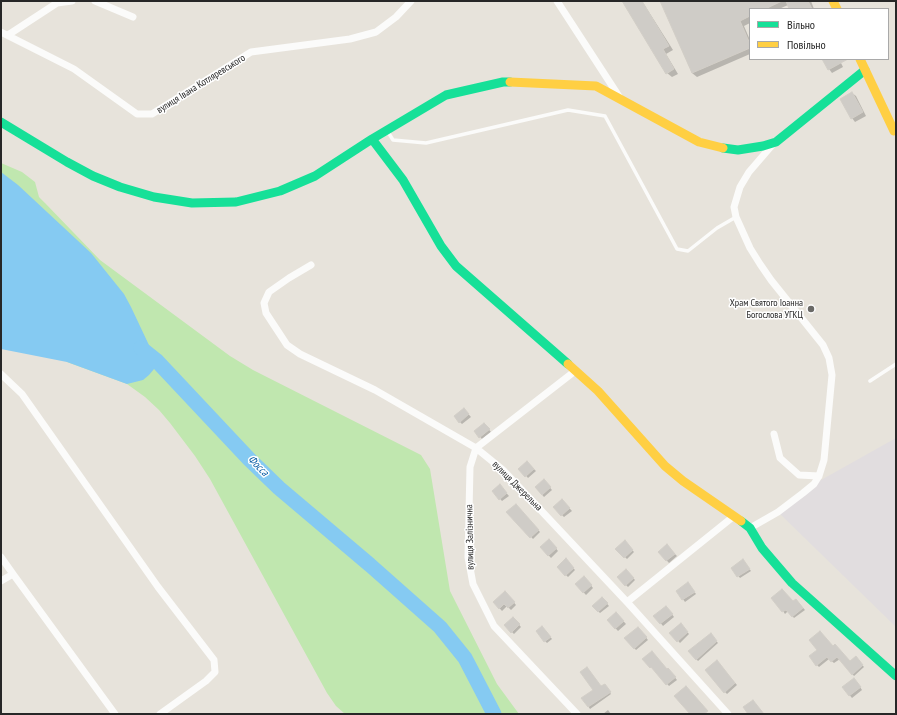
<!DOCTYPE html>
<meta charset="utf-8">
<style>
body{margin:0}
#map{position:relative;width:897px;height:715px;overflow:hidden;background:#e7e3db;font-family:"PT Sans Narrow",sans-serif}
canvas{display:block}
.frame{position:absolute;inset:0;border:2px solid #272727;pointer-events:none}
.legend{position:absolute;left:749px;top:8px;width:140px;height:52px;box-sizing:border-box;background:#fff;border:1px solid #a9a9a9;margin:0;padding:5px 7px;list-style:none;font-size:12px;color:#272727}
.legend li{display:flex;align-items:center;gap:8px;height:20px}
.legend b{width:20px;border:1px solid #a9a9a9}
</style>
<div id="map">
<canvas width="897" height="715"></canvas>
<div class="frame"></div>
<ul class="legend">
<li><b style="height:5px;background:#16e098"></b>Вільно</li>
<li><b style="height:5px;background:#ffcf43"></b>Повільно</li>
</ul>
</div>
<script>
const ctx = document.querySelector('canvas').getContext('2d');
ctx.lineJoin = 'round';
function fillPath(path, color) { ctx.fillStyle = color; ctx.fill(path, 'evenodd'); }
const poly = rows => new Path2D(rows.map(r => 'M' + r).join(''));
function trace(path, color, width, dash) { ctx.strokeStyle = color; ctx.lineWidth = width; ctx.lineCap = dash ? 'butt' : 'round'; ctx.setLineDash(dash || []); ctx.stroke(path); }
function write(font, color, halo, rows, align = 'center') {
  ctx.font = font + ' "PT Sans Narrow",sans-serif'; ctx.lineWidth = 3; ctx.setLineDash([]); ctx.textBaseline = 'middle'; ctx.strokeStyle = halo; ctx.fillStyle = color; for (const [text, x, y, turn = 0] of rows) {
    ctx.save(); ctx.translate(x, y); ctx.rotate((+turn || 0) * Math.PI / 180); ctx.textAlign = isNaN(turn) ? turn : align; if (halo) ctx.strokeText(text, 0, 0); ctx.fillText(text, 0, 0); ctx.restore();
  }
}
const industrial = poly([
 [896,438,896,627,778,512,814,484]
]);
const green = poly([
 [1,163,22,172,35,182,39,197,45,203,100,260,230,356,253,370,421,455,430,469,450,591,497,684,519,714,345,714,336,706,327,693,210,479,195,456,170,423,159,410,145,397,127,384,67,362,1,196]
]);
const water = poly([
 [1,172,18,185,91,253,124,294,131,307,156,360,154,369,149,375,143,380,127,384,67,362,1,349]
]);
const shadow = poly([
 [623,1,642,1,673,50,666,54,678,74,672,77,667,73],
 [661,1,811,1,814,9,791,9,788,5,779,9,750,9,750,23,744,26,750,40,750,54,697,77,692,73],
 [823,59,839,59,843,67,832,73,829,69],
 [852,93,856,96,866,116,855,122,852,118],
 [464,409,471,417,462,424,455,417],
 [484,424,491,432,482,439,475,431],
 [527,462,536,471,528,478,520,469],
 [544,481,552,490,544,497,536,488],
 [501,487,509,496,502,501,493,491],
 [562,500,572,511,564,517,554,507],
 [516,505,540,532,533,539,508,512],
 [549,540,558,551,551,558,541,547],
 [625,542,634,552,627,559,617,549],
 [667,546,677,556,669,563,659,552],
 [566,560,575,570,568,577,558,567],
 [745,563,751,571,740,578,732,568],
 [626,570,635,580,628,587,618,577],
 [584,577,593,588,586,595,576,584],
 [690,586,696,594,685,602,677,591],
 [505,592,516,605,511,610,507,606,502,611,494,602],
 [602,598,609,606,600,613,593,606],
 [796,600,805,610,794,618,788,611,785,614,783,611],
 [668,609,674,617,663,626,655,616],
 [616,613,626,624,618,631,608,620],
 [513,618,521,627,514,634,505,625],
 [680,624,689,634,680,643,671,633],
 [638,628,648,640,636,650,626,638],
 [544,629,552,639,547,643,545,641],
 [711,635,718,643,698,661,689,651],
 [833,647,850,663,856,658,864,667,854,676,840,659,834,663,829,659,819,667,817,665],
 [644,659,667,670,668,669,677,680,669,686],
 [718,664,737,685,727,694,725,692],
 [856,681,862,690,852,698,843,687],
 [602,687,606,687,611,694,590,709,583,698],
 [608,710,611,714,603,714]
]);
const river = poly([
 [141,348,156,360,249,459,279,488,370,565,440,627,465,658,494,714]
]);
const building = poly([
 [622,1,642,1,669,46,663,49,674,69,666,74,622,1],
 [660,1,782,1,765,9,750,9,750,16,740,21,750,44,750,48,692,73,660,1],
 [786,1,808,1,812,9,789,9,786,1],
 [822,59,848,59,828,70,822,59],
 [852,92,863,112,851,119,840,99,852,92],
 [464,408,469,414,459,423,454,416,464,408],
 [484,423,490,429,479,438,474,431,484,423],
 [527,461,534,469,525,477,518,469,527,461],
 [544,479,551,487,542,495,535,487,544,479],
 [500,484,507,493,499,500,492,491,500,484],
 [562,499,570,508,561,516,553,507,562,499],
 [516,504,539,530,530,538,506,512,516,504],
 [549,539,557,548,548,556,540,547,549,539],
 [625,540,633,550,624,558,615,549,625,540],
 [667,544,675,554,666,561,658,552,667,544],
 [566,558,574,568,565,576,557,567,566,558],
 [743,559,750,569,737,577,731,568,743,559],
 [626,569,634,578,625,586,617,577,626,569],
 [584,576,592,585,583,593,575,584,584,576],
 [688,582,695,592,682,600,676,591,688,582],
 [782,589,793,601,796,599,803,608,792,617,786,610,782,612,771,598,782,589],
 [505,591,515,602,508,608,504,604,499,609,493,602,505,591],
 [602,597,608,603,598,612,592,606,602,597],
 [666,606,673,614,660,624,653,616,666,606],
 [616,612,624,621,615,629,607,620,616,612],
 [513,617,520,624,511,633,504,625,513,617],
 [681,623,688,632,677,642,669,633,681,623],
 [542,626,551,637,544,642,536,631,542,626],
 [638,627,647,637,634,649,624,638,638,627],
 [820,631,833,646,835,644,850,661,856,656,863,665,852,675,837,657,831,662,827,657,816,666,809,656,817,650,809,640,820,631],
 [711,633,717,641,696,660,688,651,711,633],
 [652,651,667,669,668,668,676,677,666,685,651,667,650,668,642,659,652,651],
 [717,660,735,683,724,693,705,670,717,660],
 [587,667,601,686,605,684,611,692,588,707,581,698,593,690,580,672,587,667],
 [854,678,861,687,849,696,842,687,854,678],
 [686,686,708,711,704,714,690,714,674,696,686,686],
 [753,700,764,714,748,714,743,707,753,700]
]);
const lane = poly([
 [388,132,393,140,426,143,568,110,605,116,677,249,688,251,717,228,736,217],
 [870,381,896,364]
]);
const street = poly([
 [95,1,133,17],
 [557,1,620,98],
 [1,32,74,69,137,114,152,114,251,52,350,39,376,32,396,17,411,1],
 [8,35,57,3,72,1],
 [311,265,289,278,269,292,264,303,266,313,287,345,300,354,375,390,476,448,503,470,627,602,728,714],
 [575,371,476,448,470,467,468,557,473,584,494,626,577,714],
 [1,374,22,394,158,587,214,660,215,672,206,681,160,714],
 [774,434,780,458,799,475,819,476],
 [750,528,778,512,803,493,814,484,819,476,824,460,832,375,829,358,823,345,771,280,760,264,750,248,736,217,734,207,740,187,749,172,774,143],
 [1,557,13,574],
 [1,581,13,574,115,714],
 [627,602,734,516]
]);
const fast = poly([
 [1,122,67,162,93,176,120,187,154,197,192,203,236,202,280,191,315,176,372,139,446,95,503,82,510,82],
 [372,139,403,180,441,246,456,266,568,364],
 [723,148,738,150,763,146,776,142,865,70],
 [741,521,750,528,762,548,792,583,896,676]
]);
const slow = poly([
 [833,1,837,9],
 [860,59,894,131,896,130],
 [510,82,596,86,699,142,723,148],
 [568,364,598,391,665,466,683,481,741,521]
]);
const markers = [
 [811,309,4,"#6a6966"]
];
const streetNames = [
 ["вулиця Івана Котляревського",201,84,-32],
 ["вулиця Джерельна",517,486,45],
 ["вулиця Залізнична",470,537,-91]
];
const poiNames = [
 ["Храм Святого Іоанна",803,303],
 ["Богослова УГКЦ",803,315]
];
const waterNames = [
 ["Фосса",258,466,46]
];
fillPath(industrial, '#e1dddf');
fillPath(green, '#c0e7af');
fillPath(water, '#85caf2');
fillPath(shadow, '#0003');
trace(river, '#85caf2', 15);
fillPath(building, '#cfccc7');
trace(building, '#d2cec7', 1);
trace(lane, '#fbfbfa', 3.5);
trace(street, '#fbfbfa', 7);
trace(fast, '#16e098', 9);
trace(slow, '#ffcf43', 9);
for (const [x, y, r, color] of markers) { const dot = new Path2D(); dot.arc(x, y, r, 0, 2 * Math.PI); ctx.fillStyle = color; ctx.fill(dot); trace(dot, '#fff', 1.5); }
write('10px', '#272727', '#fff', streetNames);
write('10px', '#272727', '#fff', poiNames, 'right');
write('italic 11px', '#0058a2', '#fff', waterNames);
</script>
